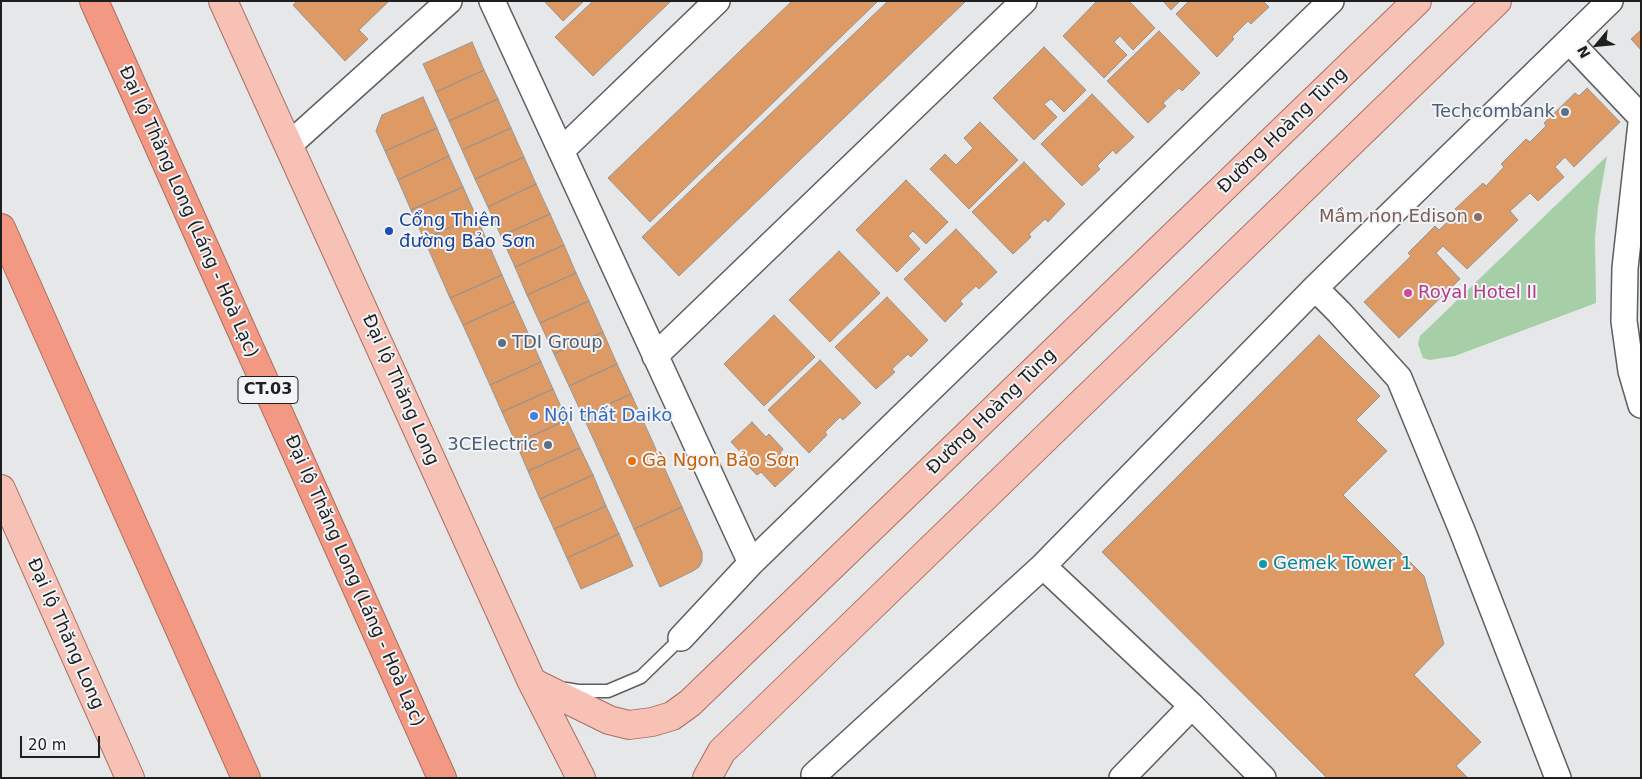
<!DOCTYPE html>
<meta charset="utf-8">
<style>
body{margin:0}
#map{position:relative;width:1642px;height:779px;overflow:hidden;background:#e6e7e9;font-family:"DejaVu Sans",sans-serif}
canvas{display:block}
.frame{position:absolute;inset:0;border:2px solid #1e1f1f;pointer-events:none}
.north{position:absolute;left:1572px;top:20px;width:50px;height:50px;-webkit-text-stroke:4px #f3f4f7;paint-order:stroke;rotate:242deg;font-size:14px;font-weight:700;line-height:20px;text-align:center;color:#1e1f1f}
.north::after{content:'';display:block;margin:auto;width:18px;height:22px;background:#1e1f1f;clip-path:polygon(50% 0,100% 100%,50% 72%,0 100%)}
.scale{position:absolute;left:20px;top:736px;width:80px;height:22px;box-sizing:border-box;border:2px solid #1e1f1f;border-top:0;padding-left:6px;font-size:15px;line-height:18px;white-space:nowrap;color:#1e1f1f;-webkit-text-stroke:4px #f3f4f7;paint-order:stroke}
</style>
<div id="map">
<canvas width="1642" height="779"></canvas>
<div class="frame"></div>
<div class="north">N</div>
<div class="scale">20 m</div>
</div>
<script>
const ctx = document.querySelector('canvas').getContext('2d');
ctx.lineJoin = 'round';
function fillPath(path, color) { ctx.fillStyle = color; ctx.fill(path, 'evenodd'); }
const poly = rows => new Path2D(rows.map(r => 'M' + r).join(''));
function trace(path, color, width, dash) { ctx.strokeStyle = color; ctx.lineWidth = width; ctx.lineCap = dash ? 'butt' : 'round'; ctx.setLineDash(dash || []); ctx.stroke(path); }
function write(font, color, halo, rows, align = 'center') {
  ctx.font = font + ' "DejaVu Sans",sans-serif'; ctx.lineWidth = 4; ctx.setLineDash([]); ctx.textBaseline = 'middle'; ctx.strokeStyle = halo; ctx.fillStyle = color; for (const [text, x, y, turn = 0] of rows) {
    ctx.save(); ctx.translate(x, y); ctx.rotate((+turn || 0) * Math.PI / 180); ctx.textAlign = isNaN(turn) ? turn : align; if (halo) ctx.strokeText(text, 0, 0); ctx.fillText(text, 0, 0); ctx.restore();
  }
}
const green = poly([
 [1607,156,1598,207,1595,237,1596,303,1455,356,1430,360,1423,358,1418,344,1420,336]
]);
const building = poly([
 [297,1,389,1,359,30,368,39,345,61,293,5,297,1],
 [544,1,584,1,563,21,544,1],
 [593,1,671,1,593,76,555,37,593,1],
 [792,1,878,1,650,222,608,178,792,1],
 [888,1,966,1,679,276,642,237,888,1],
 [1097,1,1129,1,1155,28,1133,50,1120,36,1114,42,1127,55,1104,78,1063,36,1097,1],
 [1163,1,1180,1,1171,10,1163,1],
 [1189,1,1263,1,1269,7,1251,24,1248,21,1232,37,1234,39,1217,57,1176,14,1189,1],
 [1641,30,1641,50,1631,39,1641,30],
 [1159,31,1200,73,1182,91,1179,88,1163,103,1166,106,1148,123,1107,81,1159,31],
 [472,42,484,70,436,92,423,64,472,42],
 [1044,47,1086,90,1064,112,1051,99,1044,104,1057,117,1034,140,993,98,1044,47],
 [484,70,498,99,449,121,436,92,484,70],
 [1587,88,1620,122,1574,167,1565,157,1555,167,1564,177,1538,201,1530,193,1510,211,1518,220,1467,269,1443,246,1436,253,1460,279,1399,338,1364,302,1411,256,1408,253,1435,226,1439,230,1458,212,1455,209,1483,183,1486,186,1504,167,1501,164,1526,139,1530,142,1546,126,1544,123,1575,93,1579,96,1587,88],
 [1092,94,1134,137,1116,154,1113,150,1097,166,1100,169,1082,186,1041,144,1092,94],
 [423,97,437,128,385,151,376,131,382,115,423,97],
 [498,99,511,128,462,150,449,121,498,99],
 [980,122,1018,160,969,209,930,169,945,154,956,165,973,148,964,138,980,122],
 [437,128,449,156,398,180,385,151,437,128],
 [511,128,524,157,475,179,462,150,511,128],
 [449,156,463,187,411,210,398,180,449,156],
 [524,157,536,184,488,207,475,179,524,157],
 [1024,162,1065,204,1048,222,1045,219,1029,234,1031,237,1013,254,972,212,1024,162],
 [906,180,948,222,926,244,913,231,908,236,920,249,897,272,856,230,906,180],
 [536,184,550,214,501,236,488,207,536,184],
 [463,187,476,216,424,239,411,210,463,187],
 [550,214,564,245,515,267,501,236,550,214],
 [476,216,502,275,450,298,424,239,476,216],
 [956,229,997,272,979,289,976,286,960,301,963,304,945,322,904,279,956,229],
 [564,245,576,273,527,295,515,267,564,245],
 [839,251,880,293,830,342,789,300,839,251],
 [576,273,589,301,540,323,527,295,576,273],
 [502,275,514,302,463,325,450,298,502,275],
 [887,297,928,340,911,357,908,354,892,369,895,372,876,389,835,347,887,297],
 [589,301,603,332,554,354,540,323,589,301],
 [514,302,541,362,490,385,463,325,514,302],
 [774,315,815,357,764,406,724,364,774,315],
 [603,332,617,364,569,386,554,354,603,332],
 [1319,335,1380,396,1356,420,1387,451,1343,495,1424,576,1444,644,1414,675,1481,742,1456,766,1468,778,1327,778,1102,552,1319,335],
 [820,360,861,403,843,420,840,417,825,432,827,435,809,453,768,410,820,360],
 [541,362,553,389,502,412,490,385,541,362],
 [617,364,631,394,583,416,569,386,617,364],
 [553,389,567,420,516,443,502,412,553,389],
 [631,394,682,507,634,529,583,416,631,394],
 [567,420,580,448,528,471,516,443,567,420],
 [752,422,766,437,769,434,783,449,780,453,795,468,775,487,761,472,757,475,743,461,745,457,731,442,752,422],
 [580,448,593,475,540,499,528,471,580,448],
 [593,475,606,506,554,529,540,499,593,475],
 [606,506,619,534,567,558,554,529,606,506],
 [682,507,702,552,702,561,699,567,693,571,660,587,634,529,682,507],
 [619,534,633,566,581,589,567,558,619,534]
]);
const service = poly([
 [566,689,578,691,608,691,641,677,681,638]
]);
const minor = poly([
 [492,1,751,563],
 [1569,41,1641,117],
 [1641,123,1625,268,1624,321,1631,371,1641,405],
 [289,145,449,1],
 [561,151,717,1],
 [1315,288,1339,312,1399,378,1463,533,1558,778],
 [655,356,1024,1],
 [1043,566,1192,706,1263,778],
 [681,638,751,563,1331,1],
 [814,775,1043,566,1315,288,1610,1],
 [1122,778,1192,706]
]);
const primary = poly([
 [223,1,532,682,581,778],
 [1,489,130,778],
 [532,682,609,720,629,725,652,722,672,716,690,703,1417,1],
 [707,778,722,751,744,730,1497,1]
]);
const motorway = poly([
 [94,1,442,778],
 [1,228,246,778]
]);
const markers = [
 [1565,112,5,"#5c6f8a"],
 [1478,217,5,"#8d6e63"],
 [389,231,5,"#1a4fb4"],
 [1408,293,5,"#d1479c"],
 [502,343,5,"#5c6f8a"],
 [534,416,5,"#3f7fe0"],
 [548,445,5,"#5c6f8a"],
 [632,461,5,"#e8710a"],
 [1263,564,5,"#0f9aa8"]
];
const shields = [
 [268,390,60]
];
const shieldNames = [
 ["CT.03",268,390]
];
const serviceNames = [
 ["Techcombank",1555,112],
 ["TDI Group",512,343,"left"],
 ["3CElectric",538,445]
];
const streetNames = [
 ["Đường Hoàng Tùng",1283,131,-44],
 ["Đại lộ Thăng Long (Láng - Hoà Lạc)",188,212,66],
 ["Đại lộ Thăng Long",400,390,66],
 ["Đường Hoàng Tùng",992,412,-44],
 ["Đại lộ Thăng Long (Láng - Hoà Lạc)",354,581,66],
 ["Đại lộ Thăng Long",65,634,66]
];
const educationNames = [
 ["Mầm non Edison",1468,217]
];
const transitNames = [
 ["Cổng Thiên",399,221],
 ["đường Bảo Sơn",399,242]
];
const hotelNames = [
 ["Royal Hotel II",1418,293]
];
const shopNames = [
 ["Nội thất Daiko",544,416]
];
const foodNames = [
 ["Gà Ngon Bảo Sơn",642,461]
];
const cultureNames = [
 ["Gemek Tower 1",1273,564]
];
fillPath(green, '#a6cfa7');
fillPath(building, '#de9a65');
trace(building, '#969492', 1);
trace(service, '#5d5e60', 15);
trace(minor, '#5d5e60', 28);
trace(primary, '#a86e60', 30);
trace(motorway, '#a86e60', 30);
trace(service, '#fff', 12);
trace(minor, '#fff', 25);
trace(primary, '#f7c1b5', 28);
trace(motorway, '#f29883', 28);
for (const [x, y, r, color] of markers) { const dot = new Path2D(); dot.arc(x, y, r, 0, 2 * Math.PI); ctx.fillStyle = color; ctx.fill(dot); trace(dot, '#f3f4f7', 2); }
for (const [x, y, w] of shields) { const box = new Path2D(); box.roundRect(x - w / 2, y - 13.5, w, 27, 4); ctx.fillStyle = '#f3f4f7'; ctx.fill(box); trace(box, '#1e1f1f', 1); }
write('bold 16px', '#1e1f1f', null, shieldNames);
write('18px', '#4e5e75', '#f3f4f7', serviceNames, 'right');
write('18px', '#1e1f1f', '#f3f4f7', streetNames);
write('18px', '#785e54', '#f3f4f7', educationNames, 'right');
write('18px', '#164399', '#f3f4f7', transitNames, 'left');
write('18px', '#b23c85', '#f3f4f7', hotelNames, 'left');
write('18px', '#366cbe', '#f3f4f7', shopNames, 'left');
write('18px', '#c56008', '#f3f4f7', foodNames, 'left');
write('18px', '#0d838f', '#f3f4f7', cultureNames, 'left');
</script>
